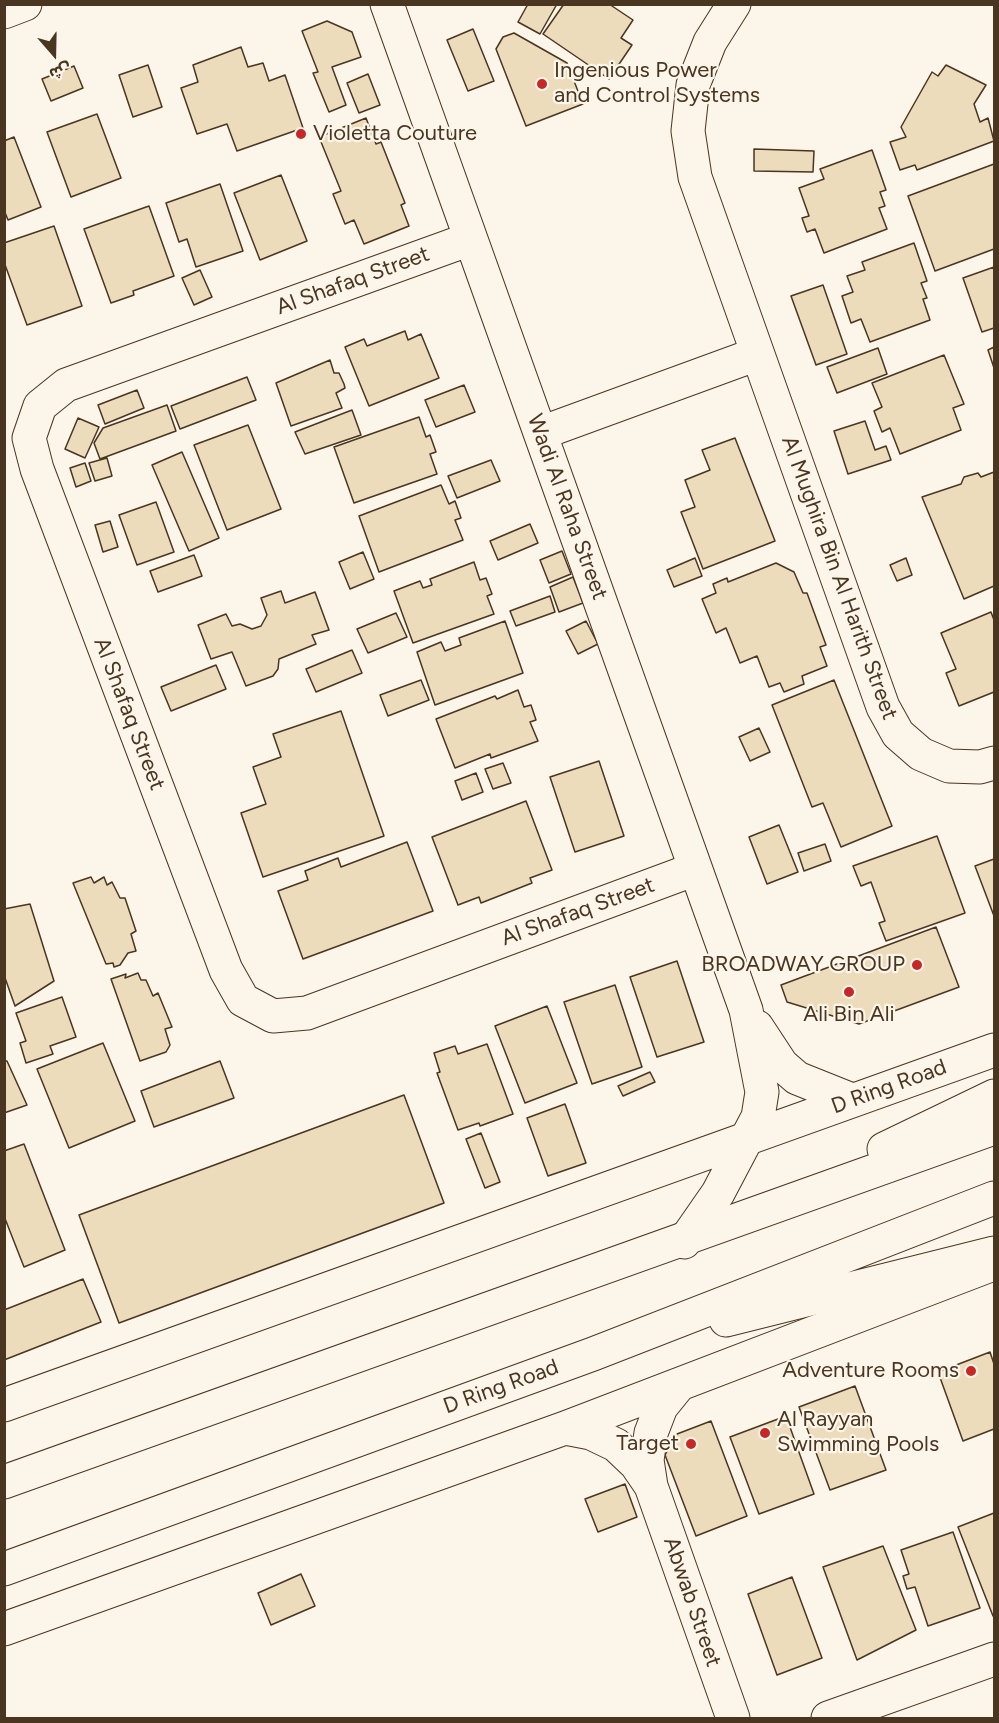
<!DOCTYPE html>
<meta charset="utf-8">
<style>
body{margin:0}
#map{position:relative;width:999px;height:1723px;overflow:hidden;background:#fbf6e9;font-family:Figtree,"Noto Sans Arabic",sans-serif}
canvas{display:block}
.frame{position:absolute;inset:0;border:6px solid #4a3520;pointer-events:none}
.north{position:absolute;left:24px;top:24px;width:60px;height:60px;-webkit-text-stroke:4px #fbf6e9;paint-order:stroke;rotate:160deg;font-size:16px;font-weight:700;line-height:24px;text-align:center;color:#4a3520}
.north::after{content:'';display:block;margin:auto;width:21px;height:27px;background:#4a3520;clip-path:polygon(50% 0,100% 100%,50% 72%,0 100%)}
</style>
<div id="map">
<canvas width="999" height="1723"></canvas>
<div class="frame"></div>
<div class="north">ش</div>
</div>
<script>
const ctx = document.querySelector('canvas').getContext('2d');
ctx.lineJoin = 'round';
function fillPath(path, color) { ctx.fillStyle = color; ctx.fill(path, 'evenodd'); }
const poly = rows => new Path2D(rows.map(r => 'M' + r).join(''));
function trace(path, color, width, dash) { ctx.strokeStyle = color; ctx.lineWidth = width; ctx.lineCap = dash ? 'butt' : 'round'; ctx.setLineDash(dash || []); ctx.stroke(path); }
function write(font, color, halo, rows, align = 'center') {
  ctx.font = font + ' Figtree,sans-serif'; ctx.lineWidth = 4.5; ctx.setLineDash([]); ctx.textBaseline = 'middle'; ctx.strokeStyle = halo; ctx.fillStyle = color; for (const [text, x, y, turn = 0] of rows) {
    ctx.save(); ctx.translate(x, y); ctx.rotate((+turn || 0) * Math.PI / 180); ctx.textAlign = isNaN(turn) ? turn : align; if (halo) ctx.strokeText(text, 0, 0); ctx.fillText(text, 0, 0); ctx.restore();
  }
}
const building = poly([
 [528,4,557,4,540,34,518,22,528,4],
 [564,4,609,4,633,20,621,38,632,45,609,79,543,34,564,4],
 [327,21,352,32,361,57,332,67,346,105,329,112,313,73,318,72,302,31,327,21],
 [473,29,494,81,468,91,447,40,473,29],
 [514,33,567,63,583,104,526,126,496,49,503,37,514,33],
 [241,47,248,67,263,63,269,81,285,75,303,128,237,151,227,124,197,134,181,88,198,82,193,65,241,47],
 [148,65,162,107,133,117,119,75,148,65],
 [946,65,986,85,974,104,980,122,988,118,994,141,917,170,915,165,900,170,890,142,906,137,901,127,932,72,938,76,946,65],
 [74,66,83,88,51,101,42,79,74,66],
 [368,74,380,105,359,113,347,83,368,74],
 [97,114,121,178,71,197,47,132,97,114],
 [366,118,376,144,381,142,405,203,401,205,409,226,364,244,354,220,345,224,333,194,341,191,319,137,366,118],
 [14,137,41,207,8,220,4,210,4,141,14,137],
 [754,149,814,151,813,172,754,171,754,149],
 [872,150,886,190,880,192,885,206,879,208,887,229,824,253,815,229,807,232,802,218,809,216,799,188,824,179,820,169,872,150],
 [994,164,994,249,935,271,908,196,994,164],
 [281,175,307,241,260,260,234,193,281,175],
 [220,184,243,251,196,267,187,239,179,242,166,203,220,184],
 [149,206,174,276,133,291,134,295,111,303,84,229,149,206],
 [54,226,82,306,27,325,4,262,4,243,54,226],
 [914,243,927,281,921,283,927,298,923,299,930,320,870,342,861,319,851,323,842,296,853,292,847,276,865,270,862,262,914,243],
 [994,267,994,328,982,332,963,278,994,267],
 [200,270,212,297,194,305,182,278,200,270],
 [823,285,847,354,816,365,791,296,823,285],
 [405,331,408,340,421,334,439,378,369,406,345,347,364,339,367,346,405,331],
 [994,347,994,368,988,350,994,347],
 [878,348,887,374,837,393,827,367,878,348],
 [944,355,964,404,953,408,961,430,900,454,890,428,882,432,874,411,882,407,872,383,944,355],
 [330,360,334,373,339,373,344,384,345,388,336,393,342,408,291,426,276,383,330,360],
 [247,377,256,400,180,429,171,406,247,377],
 [464,385,475,412,436,427,425,400,464,385],
 [137,390,144,408,105,424,98,405,137,390],
 [167,405,176,431,100,459,94,443,103,428,167,405],
 [352,410,361,435,305,454,295,432,352,410],
 [419,417,426,437,430,435,436,452,430,454,437,474,354,503,334,447,419,417],
 [78,418,99,427,85,458,65,449,78,418],
 [865,421,875,450,886,446,891,460,848,474,834,431,865,421],
 [248,425,281,509,227,530,194,445,248,425],
 [735,438,775,541,703,569,681,512,695,507,685,480,710,470,702,450,735,438],
 [182,452,219,538,189,551,152,465,182,452],
 [107,458,112,476,95,481,89,463,107,458],
 [491,460,500,481,457,498,448,476,491,460],
 [85,463,91,481,76,487,70,468,85,463],
 [994,472,994,586,964,599,922,497,961,484,964,477,978,473,981,477,994,472],
 [441,485,449,504,455,501,461,518,455,520,463,540,379,572,359,516,441,485],
 [156,502,174,552,137,565,119,515,156,502],
 [110,521,118,547,103,552,95,525,110,521],
 [530,524,538,543,498,560,490,541,530,524],
 [562,551,571,574,549,583,540,560,562,551],
 [363,552,374,579,350,589,339,562,363,552],
 [194,555,202,576,158,592,150,571,194,555],
 [695,558,702,576,674,587,667,570,695,558],
 [906,558,912,575,897,581,890,565,906,558],
 [474,562,480,580,486,578,492,594,487,596,494,614,413,643,394,591,420,581,423,588,432,585,430,579,474,562],
 [776,563,794,572,803,593,807,593,826,645,820,647,827,666,802,676,804,684,784,692,780,683,769,687,757,656,740,663,726,628,716,633,702,599,716,593,713,584,727,578,728,582,776,563],
 [573,577,583,603,559,612,550,587,573,577],
 [281,591,285,603,315,592,329,630,312,635,316,644,279,659,278,669,273,676,246,686,232,652,211,659,198,625,226,614,232,626,240,624,252,629,261,626,267,615,261,598,281,591],
 [550,596,555,612,516,626,510,611,550,596],
 [991,612,994,620,994,692,959,706,946,673,956,669,941,633,991,612],
 [396,613,407,637,368,653,357,629,396,613],
 [505,621,523,673,435,705,417,652,441,642,445,651,461,645,459,638,505,621],
 [586,621,598,644,578,654,566,631,586,621],
 [352,650,362,673,316,692,306,669,352,650],
 [216,665,226,689,171,711,161,687,216,665],
 [421,680,429,700,388,716,380,695,421,680],
 [834,680,892,826,841,847,823,803,812,807,772,705,834,680],
 [518,690,524,707,531,705,536,720,530,722,538,741,491,758,490,754,455,768,436,719,495,696,497,699,518,690],
 [341,711,384,836,263,877,241,813,266,804,253,767,281,757,273,734,341,711],
 [759,728,770,752,750,761,739,737,759,728],
 [599,761,624,836,575,852,550,777,599,761],
 [503,763,511,783,493,789,485,769,503,763],
 [476,773,483,792,462,800,455,781,476,773],
 [526,801,552,870,530,878,532,883,481,903,479,897,458,905,432,837,526,801],
 [779,825,798,872,767,884,749,837,779,825],
 [937,836,965,913,886,941,879,923,885,921,871,882,861,886,853,866,937,836],
 [407,842,433,911,303,959,278,891,308,880,305,871,338,858,341,867,407,842],
 [825,844,831,861,804,871,798,853,825,844],
 [994,859,994,916,975,866,994,859],
 [91,877,94,883,104,877,107,885,112,882,120,898,125,898,136,931,131,934,136,951,128,953,120,965,114,967,113,963,106,964,73,883,91,877],
 [30,904,54,981,15,1006,4,975,4,909,30,904],
 [936,927,959,987,859,1024,787,1002,781,985,936,927],
 [677,961,704,1042,657,1057,630,977,677,961],
 [138,973,141,980,146,980,153,996,158,993,172,1027,165,1029,170,1045,166,1052,140,1061,111,979,126,974,125,978,138,973],
 [615,985,642,1067,592,1084,564,1002,615,985],
 [62,997,76,1037,50,1046,53,1054,26,1063,20,1043,26,1041,16,1013,62,997],
 [547,1006,577,1083,525,1103,495,1026,547,1006],
 [103,1043,135,1121,69,1148,37,1069,103,1043],
 [487,1044,513,1114,480,1126,479,1123,458,1130,437,1073,440,1072,434,1053,455,1046,458,1054,487,1044],
 [4,1061,7,1061,27,1105,4,1113,4,1061],
 [220,1061,234,1098,154,1127,141,1091,220,1061],
 [650,1072,655,1082,623,1096,618,1086,650,1072],
 [404,1095,444,1203,119,1323,79,1215,404,1095],
 [565,1104,586,1163,548,1176,527,1118,565,1104],
 [481,1133,500,1182,485,1188,466,1139,481,1133],
 [24,1144,65,1250,24,1267,4,1216,4,1151,24,1144],
 [83,1279,101,1322,4,1360,4,1310,83,1279],
 [990,1352,994,1364,994,1429,963,1441,938,1372,990,1352],
 [855,1386,886,1470,830,1490,799,1407,855,1386],
 [786,1416,814,1494,759,1514,730,1437,786,1416],
 [711,1421,747,1516,696,1536,665,1455,677,1434,711,1421],
 [625,1484,637,1517,598,1532,585,1499,625,1484],
 [994,1513,994,1615,993,1616,958,1527,994,1513],
 [953,1532,980,1608,928,1626,915,1587,907,1589,903,1576,909,1574,901,1550,953,1532],
 [883,1546,916,1630,857,1660,823,1567,883,1546],
 [301,1574,315,1606,271,1625,258,1593,301,1574],
 [792,1577,822,1658,777,1675,748,1594,792,1577]
]);
const minor = poly([
 [387,4,746,1010,762,1092,758,1117,718,1193,684,1242],
 [734,4,710,42,693,85,688,131,695,177,883,707,898,734,921,754,949,766,980,767,994,763],
 [4,12,25,4],
 [470,239,66,385,40,406,29,438,37,469,226,970,243,1000,273,1016,307,1013,695,869],
 [541,433,757,354],
 [757,1027,782,1065,797,1078,852,1100],
 [678,1386,661,1407,651,1433,647,1460,651,1486,733,1718],
 [4,1405,994,1050],
 [565,1428,591,1433,616,1445,636,1464,651,1486],
 [4,1629,565,1428,988,1266],
 [828,1718,994,1659]
]);
const major = poly([
 [884,1149,994,1096],
 [726,1320,994,1253],
 [4,1482,994,1128],
 [4,1569,593,1354,994,1198]
]);
const markers = [
 [542,84,6,"#c62828"],
 [301,134,6,"#c62828"],
 [917,965,6,"#c62828"],
 [849,992,6,"#c62828"],
 [971,1371,6,"#c62828"],
 [765,1433,6,"#c62828"],
 [691,1444,6,"#c62828"]
];
const poiNames = [
 ["Ingenious Power",554,71],
 ["and Control Systems",554,96],
 ["Violetta Couture",313,134],
 ["BROADWAY GROUP",905,965,"right"],
 ["Ali Bin Ali",849,1015,"center"],
 ["Adventure Rooms",959,1371,"right"],
 ["Al Rayyan",777,1420],
 ["Swimming Pools",777,1445],
 ["Target",679,1444,"right"]
];
const streetNames = [
 ["Al Shafaq Street",353,281,-20],
 ["Wadi Al Raha Street",567,507,70],
 ["Al Mughira Bin Al Harith Street",839,578,70],
 ["Al Shafaq Street",129,714,69],
 ["Al Shafaq Street",578,912,-20],
 ["D Ring Road",889,1087,-20],
 ["D Ring Road",501,1387,-20],
 ["Abwab Street",692,1602,71]
];
fillPath(building, '#ecdcbc');
trace(building, '#4a3520', 1.5);
trace(minor, '#4a3520', 35);
trace(major, '#4a3520', 35);
trace(minor, '#fbf6e9', 33);
trace(major, '#fbf6e9', 33);
for (const [x, y, r, color] of markers) { const dot = new Path2D(); dot.arc(x, y, r, 0, 2 * Math.PI); ctx.fillStyle = color; ctx.fill(dot); trace(dot, '#fbf6e9', 2); }
write('22px', '#4a3520', '#fbf6e9', poiNames, 'left');
write('22px', '#4a3520', '#fbf6e9', streetNames);
</script>
